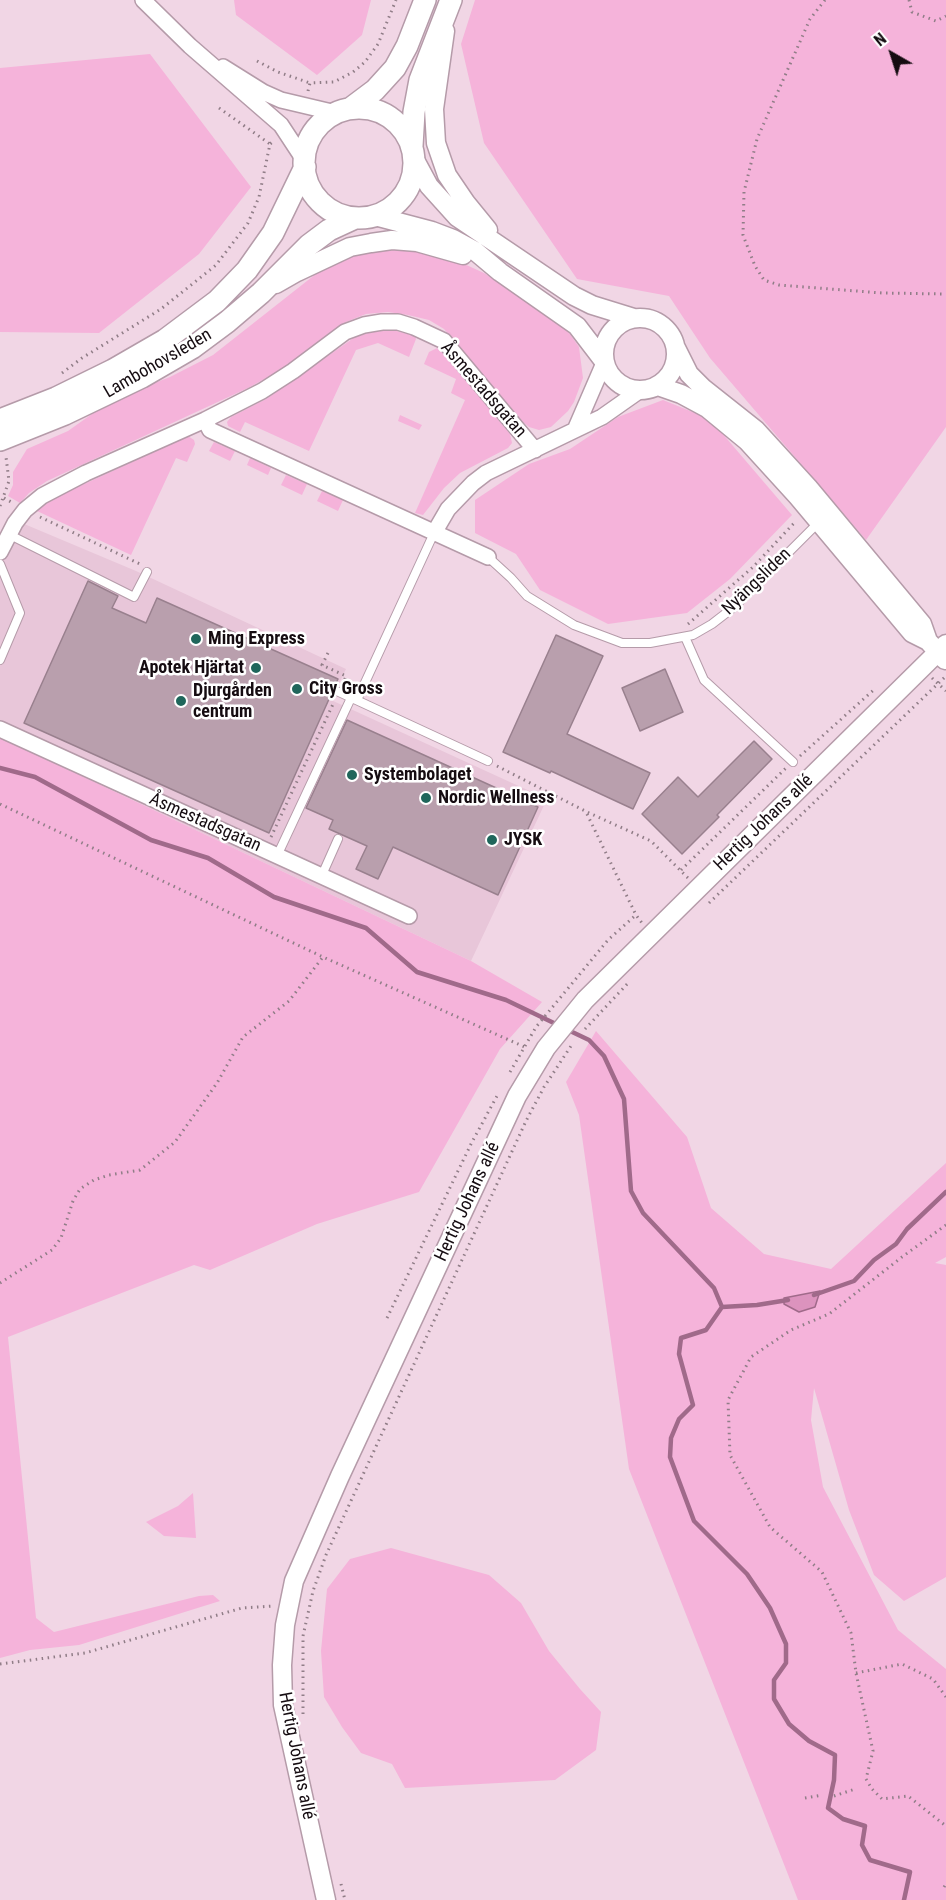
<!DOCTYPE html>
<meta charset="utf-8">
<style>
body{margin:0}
#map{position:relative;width:946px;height:1900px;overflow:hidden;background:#f1d6e5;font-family:"Roboto Condensed",sans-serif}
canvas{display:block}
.north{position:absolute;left:862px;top:24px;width:60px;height:60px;-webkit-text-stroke:4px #fff;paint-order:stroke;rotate:321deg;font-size:16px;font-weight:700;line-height:24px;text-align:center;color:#150c11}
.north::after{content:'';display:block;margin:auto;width:21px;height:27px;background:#150c11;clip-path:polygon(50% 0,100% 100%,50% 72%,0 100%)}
</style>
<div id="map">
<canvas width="946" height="1900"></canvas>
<div class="north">N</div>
</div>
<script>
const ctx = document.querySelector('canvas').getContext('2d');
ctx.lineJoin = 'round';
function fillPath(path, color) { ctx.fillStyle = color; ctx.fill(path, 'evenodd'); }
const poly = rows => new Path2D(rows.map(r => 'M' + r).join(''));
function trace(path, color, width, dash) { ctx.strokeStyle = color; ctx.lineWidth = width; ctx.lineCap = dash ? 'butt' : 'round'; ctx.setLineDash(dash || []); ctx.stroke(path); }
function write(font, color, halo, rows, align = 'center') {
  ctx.font = font + ' "Roboto Condensed",sans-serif'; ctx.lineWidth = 5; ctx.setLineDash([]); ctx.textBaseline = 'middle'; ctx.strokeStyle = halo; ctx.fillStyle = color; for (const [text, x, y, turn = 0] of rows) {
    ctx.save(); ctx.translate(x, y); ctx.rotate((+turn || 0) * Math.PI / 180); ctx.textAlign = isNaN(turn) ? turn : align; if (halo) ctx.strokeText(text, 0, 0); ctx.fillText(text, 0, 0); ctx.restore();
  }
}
const built = poly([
 [10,518,136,571,346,669,331,700,547,799,471,961,0,737,0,540]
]);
const green = poly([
 [234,0,371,0,362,35,317,75,236,15],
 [475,0,946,0,946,427,866,540,710,358,669,296,577,279,484,143,461,44],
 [150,54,251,187,199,254,99,333,0,332,0,68],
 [417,249,462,263,484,273,551,317,570,334,579,347,583,378,574,402,568,411,551,427,539,430,529,427,522,421,444,329,429,320,408,315,388,312,366,314,346,322,279,371,248,388,47,481,29,493,20,503,8,496,13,485,13,472,27,449,68,431,99,409,131,392,170,377,213,355,326,266,353,255,374,250],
 [393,330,415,336,416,339,409,357,378,343,356,350,309,451,245,422,240,432,228,426,227,422,231,417,266,399,355,337,372,332],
 [437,348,445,355,510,434,512,443,508,448,460,473,444,488,423,515,415,513,465,400,451,393,456,379,424,364,429,352],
 [663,400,710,419,792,515,730,579,687,613,608,624,540,590,516,554,475,533,475,500,529,464,570,449,618,417],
 [400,415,422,425,419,430,398,421],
 [188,436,194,440,195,444,187,462,176,458,131,555,37,511,54,498],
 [214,442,235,451,230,461,209,451],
 [250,458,271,468,268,475,247,465],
 [286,475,307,484,302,495,281,485],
 [322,491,343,500,338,511,317,501],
 [0,737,471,961,542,1002,500,1049,419,1192,317,1224,210,1270,194,1265,8,1337,36,1618,54,1632,199,1596,213,1595,220,1601,79,1645,30,1650,0,1658],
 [596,1031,687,1137,711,1208,764,1254,831,1269,946,1163,946,1257,935,1263,946,1265,946,1577,904,1601,874,1575,849,1510,814,1388,811,1420,823,1487,898,1630,946,1669,946,1900,798,1900,629,1469,579,1115,566,1082],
 [193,1493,196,1538,164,1536,146,1522,178,1506],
 [391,1548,489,1575,521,1603,549,1651,580,1689,601,1712,596,1750,555,1780,405,1788,392,1764,361,1753,342,1727,324,1697,321,1651,327,1589,350,1559]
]);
const water = poly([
 [820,1291,815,1307,799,1312,784,1304,784,1298,820,1291]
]);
const stream = poly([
 [0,768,35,777,151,840,208,858,274,897,366,928,417,972,506,1000,558,1025],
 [568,1030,589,1040,604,1056,624,1099,631,1191,643,1213,714,1288,722,1307,706,1330,681,1338,679,1354,693,1405,679,1419,671,1438,670,1457,694,1521,747,1574,770,1608,786,1644,786,1663,774,1680,774,1699,789,1724,809,1741,835,1755,834,1780,828,1808,843,1819,865,1826,862,1845,870,1860,910,1872,904,1900],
 [814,1295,854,1281,874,1260,896,1244,907,1229,946,1192],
 [722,1307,757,1305,788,1300]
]);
const building = poly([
 [88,581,118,596,112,608,146,623,157,598,338,679,269,833,24,723,88,581],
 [556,635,603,656,567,734,650,773,633,809,551,771,550,773,503,752,556,635],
 [665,669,683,712,640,731,622,688,665,669],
 [347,720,538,807,498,895,393,847,378,879,356,869,367,846,329,829,333,820,306,808,347,720],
 [754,741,772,759,717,815,719,817,682,854,642,814,678,777,698,797,754,741]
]);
const path = poly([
 [825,0,810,19,757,139,744,192,743,235,755,266,764,280,779,285,882,293,946,294],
 [909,0,912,12,936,21,946,16],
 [257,61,278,72,310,83],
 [308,91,310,83,334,82,353,72,365,62,378,44,396,0],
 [219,108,270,144],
 [62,373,82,358,161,309,216,265,248,223,259,197,270,144,275,140],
 [4,498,13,503],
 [0,506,9,481,6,457],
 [40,517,140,564],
 [688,624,753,567,796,521],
 [328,653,322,665,346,676,344,682],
 [932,678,946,691],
 [800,756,876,688],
 [497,766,587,812,651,841,688,878],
 [0,804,323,957,527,1048],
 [587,814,636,915,642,923],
 [271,837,334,702],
 [681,870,786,768],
 [709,903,946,676],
 [585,1029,630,981],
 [510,1072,536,1027,608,940,636,915],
 [946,1225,902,1257,829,1314,791,1330,751,1357,728,1400,730,1455,770,1527,822,1572,851,1633,856,1673,873,1751,866,1779,872,1789,882,1799,908,1796,946,1826],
 [0,1283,52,1250,61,1238,73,1201,80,1189,94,1180,109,1175,140,1170,175,1142,217,1083,243,1037,289,1001,323,957],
 [387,1318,472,1142,497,1096],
 [0,1664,85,1653,242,1608,273,1606],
 [856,1673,902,1664,933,1679,946,1697],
 [303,1714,303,1636,313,1591,326,1555,526,1121,544,1087,573,1043],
 [834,1796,855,1789],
 [805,1798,822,1795],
 [341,1884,345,1900],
 [944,1887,946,1884]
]);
const service = poly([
 [8,534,134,597,147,572],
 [488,557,511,578,527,596,574,625,622,643,650,643,693,635,712,624,734,607,819,522],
 [0,564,20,613,0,660],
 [685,637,704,680,793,762],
 [339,692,488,761],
 [357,700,434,533],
 [277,856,351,698],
 [322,875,338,839]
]);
const minor = poly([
 [143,0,190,46,281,125,304,160],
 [223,67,263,92,281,100,336,113],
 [205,420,210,430,488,557],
 [575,430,604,363],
 [434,533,448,509,473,483,486,473,602,417,639,391],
 [0,552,15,523,25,510,42,496,86,473,205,420,262,391,293,371,345,332,364,325,382,322,398,322,414,327,444,341,535,450],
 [0,729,409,916]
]);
const tertiary = poly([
 [445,31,434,109,436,143,447,175,466,203,488,230],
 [415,160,429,186,457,217,574,296,592,305,634,318],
 [375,216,432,231,453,239,475,251,500,272,577,326,603,360],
 [276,284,297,272,350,247,371,243,392,240,417,242,463,255],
 '604 354a36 36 0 1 1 72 0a36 36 0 1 1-72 0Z',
 [676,348,689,374,703,388,756,430,808,487,922,624,928,641,945,660],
 [658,386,681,394,707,408,747,441,798,497,912,633,928,641],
 [326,1900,283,1705,282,1665,285,1625,294,1581,340,1476,517,1096,546,1048,585,1000,946,644]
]);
const secondary = poly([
 [351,108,375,90,395,68,407,46,425,0],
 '304 163a55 55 0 1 1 110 0a55 55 0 1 1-110 0Z',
 [412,146,414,112,420,80,451,0],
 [0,420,56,398,113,370,165,340,217,301,247,270,273,233,305,167],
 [0,440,65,414,142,377,192,348,227,322,261,293,309,245,329,230,355,218]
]);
const markers = [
 [196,639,6,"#1f665b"],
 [256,668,6,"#1f665b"],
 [297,689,6,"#1f665b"],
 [181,701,6,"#1f665b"],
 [352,775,6,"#1f665b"],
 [426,798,6,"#1f665b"],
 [492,840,6,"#1f665b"]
];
const streetNames = [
 ["Lambohovsleden",158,364,-30],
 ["Åsmestadsgatan",483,390,49],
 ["Nyängsliden",757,582,-44],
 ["Åsmestadsgatan",205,823,24],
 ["Hertig Johans allé",764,823,-44],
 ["Hertig Johans allé",468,1202,-65],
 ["Hertig Johans allé",296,1756,79]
];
const poiNames = [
 ["Ming Express",208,639],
 ["Apotek Hjärtat",244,668,"right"],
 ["City Gross",309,689],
 ["Djurgården",193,691],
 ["centrum",193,712],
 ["Systembolaget",364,775],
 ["Nordic Wellness",438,798],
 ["JYSK",504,840]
];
fillPath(built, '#e8c6d9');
fillPath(green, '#f5b3da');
fillPath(water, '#dc93be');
trace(water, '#a06a8a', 1.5);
trace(stream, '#a06a8a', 4.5);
fillPath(building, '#b99fad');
trace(building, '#99808e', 1.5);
trace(service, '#b59ba9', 10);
trace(minor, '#b59ba9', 18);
trace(tertiary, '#b59ba9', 21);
trace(secondary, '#b59ba9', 24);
trace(path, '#907d87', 3, [1.5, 4.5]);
trace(service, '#fff', 8);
trace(minor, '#fff', 15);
trace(tertiary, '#fff', 18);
trace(secondary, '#fff', 21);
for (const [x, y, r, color] of markers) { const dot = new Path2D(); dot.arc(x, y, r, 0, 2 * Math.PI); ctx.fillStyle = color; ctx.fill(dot); trace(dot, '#fff', 2); }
write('18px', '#150c11', '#fff', streetNames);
write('bold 18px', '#150c11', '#fff', poiNames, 'left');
</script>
